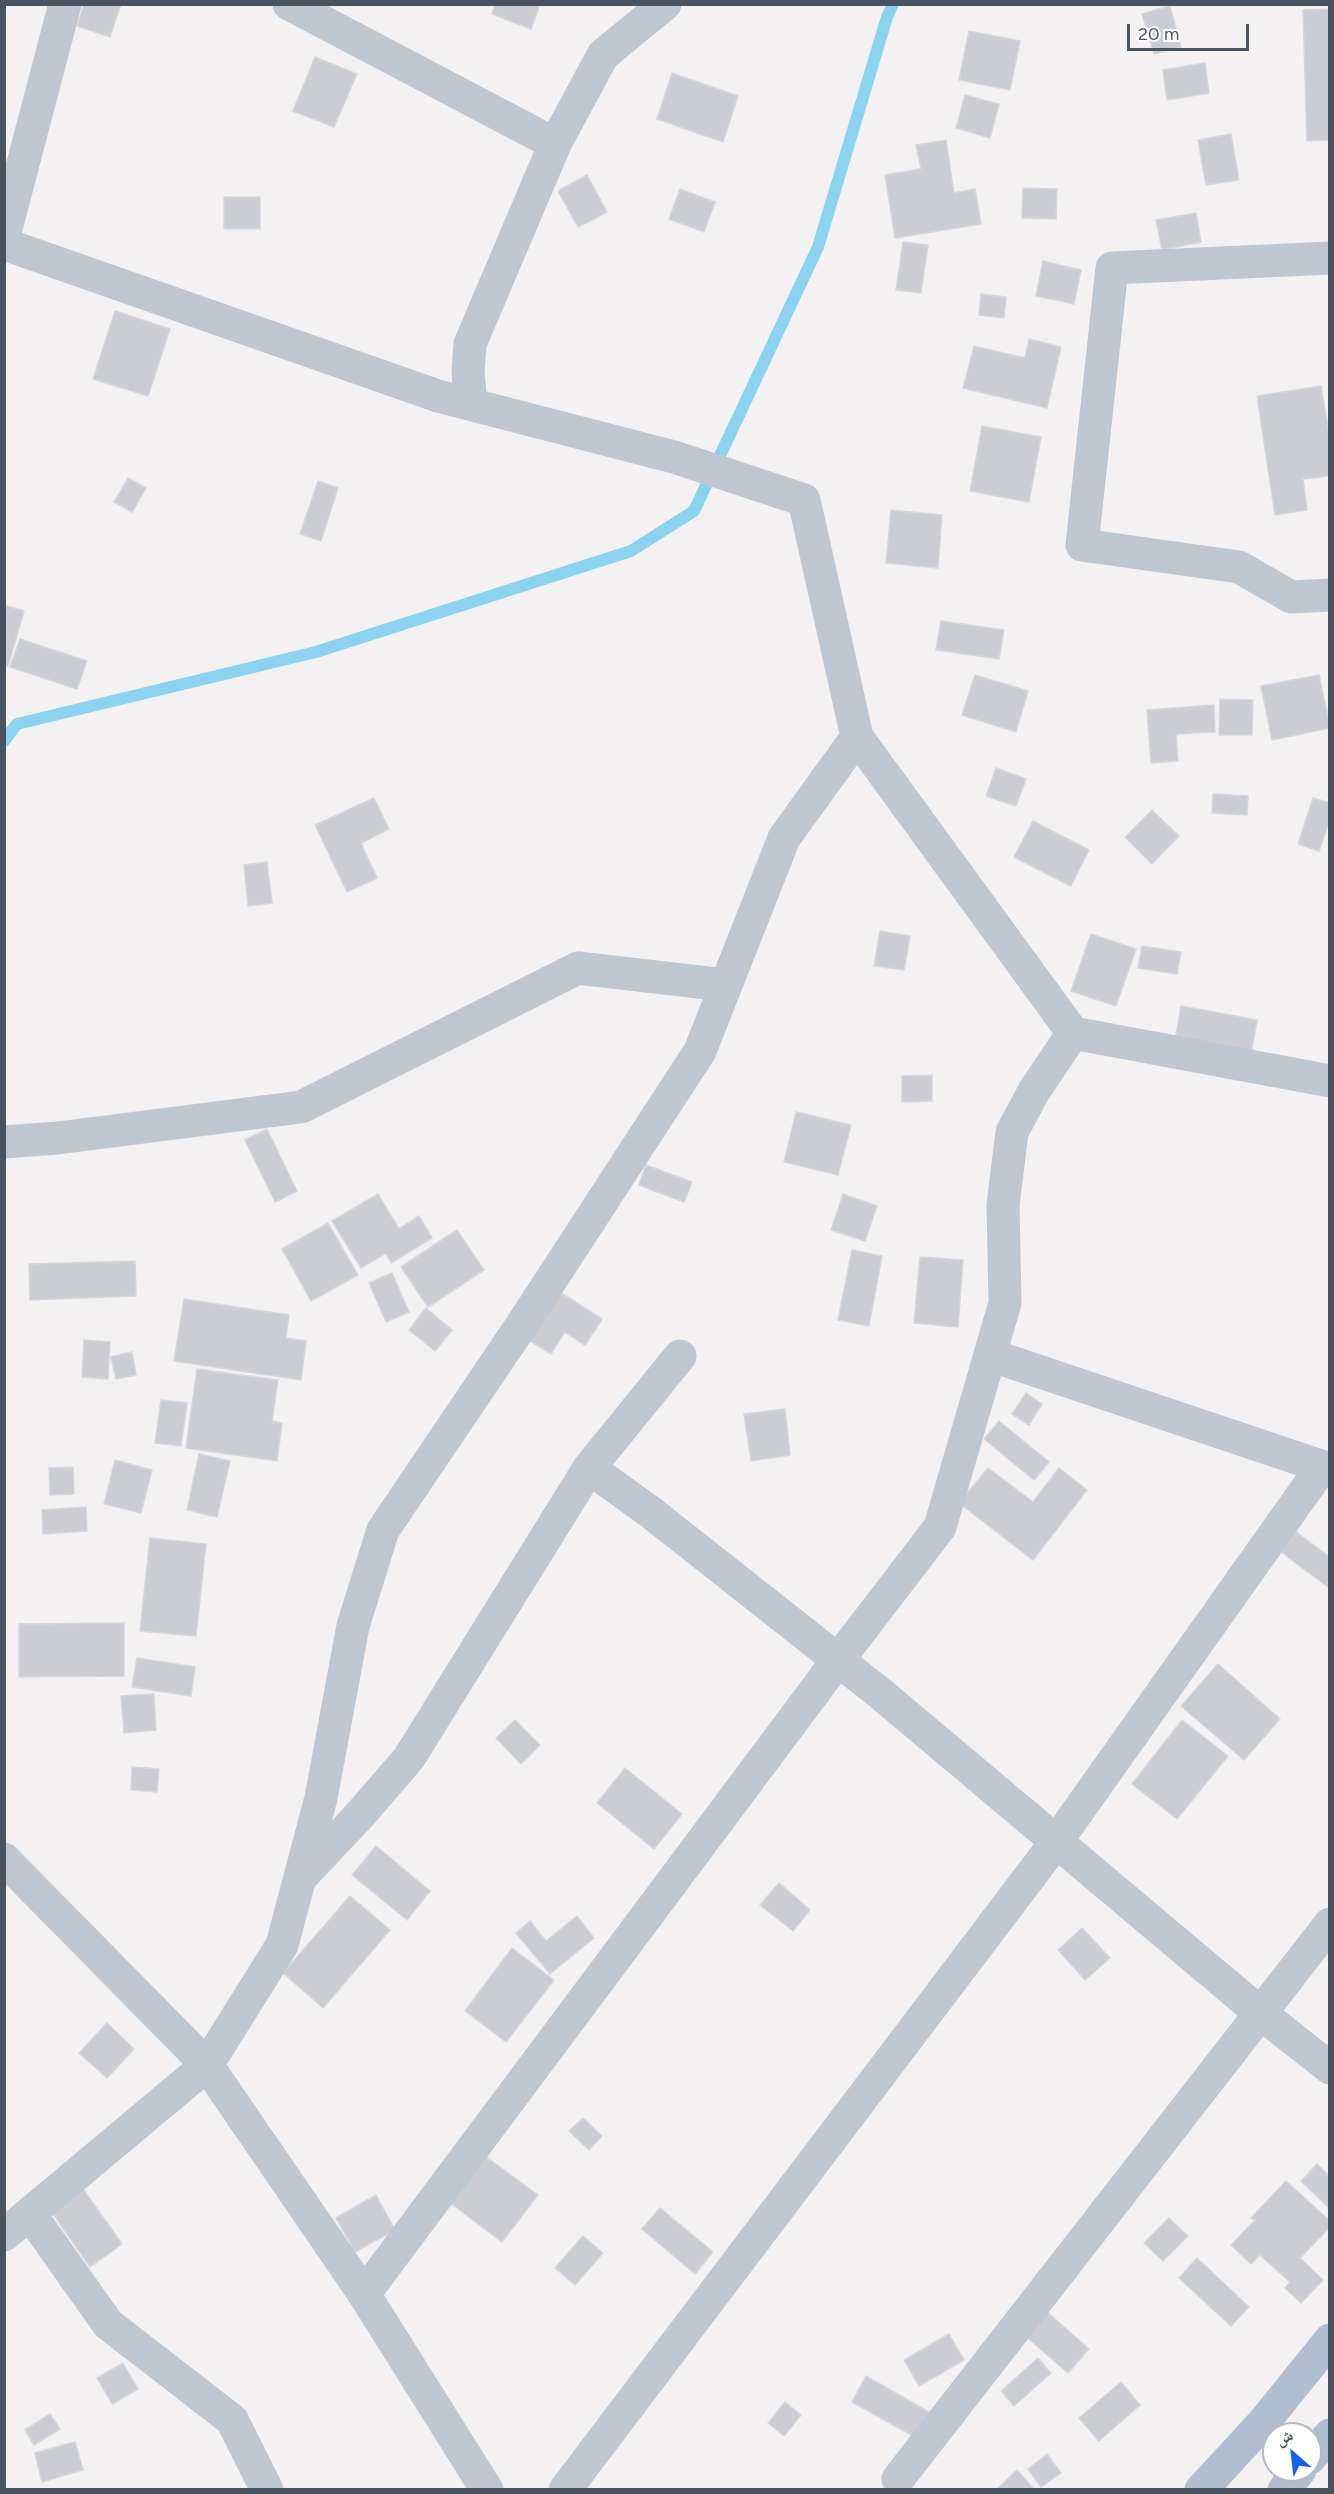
<!DOCTYPE html>
<meta charset="utf-8">
<style>
body{margin:0}
#map{position:relative;width:1334px;height:2494px;overflow:hidden;background:#f3f1f1;font-family:Figtree,"Noto Naskh Arabic",sans-serif}
canvas{display:block}
.frame{position:absolute;inset:0;border:6px solid #48535f;pointer-events:none}
.north{position:absolute;left:1262px;top:2422px;width:60px;height:60px;box-sizing:border-box;background:#fff;border:2px solid #b6babf;border-radius:50%;rotate:332deg;font-size:16px;font-weight:700;line-height:24px;text-align:center;color:#48535f}
.north::after{content:'';display:block;margin:auto;width:21px;height:27px;background:#1562e9;clip-path:polygon(50% 0,100% 100%,50% 72%,0 100%)}
.scale{position:absolute;left:1127px;top:24px;width:122px;height:27px;box-sizing:border-box;border:3px solid #48535f;border-top:0;padding-left:8px;font-size:18px;line-height:21px;white-space:nowrap;color:#48535f;-webkit-text-stroke:4px #fff;paint-order:stroke}
</style>
<div id="map">
<canvas width="1334" height="2494"></canvas>
<div class="frame"></div>
<div class="north">ش</div>
<div class="scale">20 m</div>
</div>
<script>
const ctx = document.querySelector('canvas').getContext('2d');
ctx.lineJoin = 'round';
const poly = rows => new Path2D(rows.map(r => 'M' + r).join(''));
function trace(path, color, width, dash) { ctx.strokeStyle = color; ctx.lineWidth = width; ctx.lineCap = dash ? 'butt' : 'round'; ctx.setLineDash(dash || []); ctx.stroke(path); }
function fillPath(path, color) { ctx.fillStyle = color; ctx.fill(path, 'evenodd'); }
const stream = poly([
 [4,741,17,724,316,652,631,551,694,511,818,247,887,17,893,4]
]);
const building = poly([
 [84,4,121,4,110,37,77,26,84,4],
 [495,4,540,4,531,29,492,14,495,4],
 [1170,6,1181,47,1154,54,1142,14,1170,6],
 [1330,9,1330,140,1307,141,1303,10,1330,9],
 [969,31,1020,41,1010,90,959,80,969,31],
 [315,57,357,74,334,127,293,111,315,57],
 [1205,63,1209,93,1167,100,1163,70,1205,63],
 [672,73,738,96,723,142,657,119,672,73],
 [965,95,999,104,990,138,956,128,965,95],
 [1231,134,1239,180,1206,185,1198,140,1231,134],
 [946,140,954,193,975,189,981,224,895,238,885,175,921,169,916,145,946,140],
 [587,175,607,212,578,227,558,191,587,175],
 [1023,188,1057,189,1056,219,1022,218,1023,188],
 [680,189,715,202,704,232,669,219,680,189],
 [224,197,260,197,260,229,224,229,224,197],
 [1196,213,1201,242,1162,250,1156,220,1196,213],
 [903,242,928,245,921,293,896,290,903,242],
 [1043,261,1081,270,1074,304,1036,296,1043,261],
 [981,294,1006,297,1004,318,979,315,981,294],
 [115,311,170,329,148,396,93,379,115,311],
 [1029,339,1061,347,1047,408,963,388,974,346,1025,358,1029,339],
 [1321,386,1330,440,1330,476,1303,479,1307,510,1275,515,1257,396,1321,386],
 [982,426,1041,437,1029,502,970,491,982,426],
 [128,478,146,488,132,512,114,502,128,478],
 [318,481,338,488,321,541,300,534,318,481],
 [891,510,942,515,938,568,886,563,891,510],
 [4,605,24,611,8,666,4,665,4,605],
 [941,621,1004,630,999,659,936,650,941,621],
 [20,639,87,661,77,689,10,667,20,639],
 [975,675,1028,691,1016,732,962,715,975,675],
 [1319,675,1330,728,1272,740,1261,686,1319,675],
 [1220,699,1253,700,1252,735,1219,735,1220,699],
 [1214,705,1215,732,1176,734,1178,761,1151,763,1147,710,1214,705],
 [996,768,1026,779,1016,806,986,796,996,768],
 [1213,794,1248,796,1247,815,1212,813,1213,794],
 [374,798,389,829,361,843,377,878,347,892,315,825,374,798],
 [1313,798,1330,803,1330,819,1319,851,1298,844,1313,798],
 [1152,810,1179,836,1152,864,1125,837,1152,810],
 [1033,821,1089,850,1071,886,1014,857,1033,821],
 [267,862,272,903,248,906,244,865,267,862],
 [880,931,910,936,904,970,874,966,880,931],
 [1091,934,1136,949,1116,1006,1071,991,1091,934],
 [1142,946,1181,952,1177,974,1138,968,1142,946],
 [1181,1006,1257,1020,1250,1060,1174,1046,1181,1006],
 [932,1075,932,1101,902,1102,902,1076,932,1075],
 [796,1112,851,1125,838,1175,784,1162,796,1112],
 [267,1129,297,1191,275,1202,245,1140,267,1129],
 [646,1165,692,1182,684,1202,639,1185,646,1165],
 [378,1194,399,1229,419,1216,432,1238,391,1263,386,1253,361,1268,332,1221,378,1194],
 [843,1194,877,1206,865,1241,831,1230,843,1194],
 [328,1223,358,1275,311,1301,282,1249,328,1223],
 [457,1230,484,1270,428,1307,401,1267,457,1230],
 [852,1250,882,1256,869,1326,838,1320,852,1250],
 [920,1257,963,1260,958,1327,914,1323,920,1257],
 [135,1261,136,1296,30,1300,29,1264,135,1261],
 [392,1273,409,1312,386,1322,369,1283,392,1273],
 [555,1289,602,1319,585,1345,565,1332,551,1354,524,1337,555,1289],
 [184,1299,289,1315,286,1338,306,1341,301,1380,174,1361,184,1299],
 [426,1308,452,1330,435,1351,409,1330,426,1308],
 [84,1340,110,1342,108,1379,82,1377,84,1340],
 [132,1352,136,1375,116,1379,111,1357,132,1352],
 [197,1369,278,1380,272,1421,282,1423,277,1461,186,1448,197,1369],
 [1026,1393,1042,1404,1029,1425,1012,1414,1026,1393],
 [161,1400,187,1403,181,1446,155,1443,161,1400],
 [785,1409,790,1455,751,1461,744,1414,785,1409],
 [999,1421,1049,1462,1034,1480,984,1439,999,1421],
 [199,1454,230,1461,217,1517,187,1510,199,1454],
 [115,1460,152,1470,141,1513,104,1504,115,1460],
 [73,1467,74,1494,50,1495,49,1468,73,1467],
 [988,1468,1033,1502,1059,1468,1087,1490,1033,1560,959,1503,988,1468],
 [86,1507,87,1531,43,1534,42,1510,86,1507],
 [1296,1532,1330,1557,1328,1587,1281,1552,1296,1532],
 [150,1538,206,1544,196,1636,140,1631,150,1538],
 [124,1623,124,1676,19,1677,19,1624,124,1623],
 [137,1658,195,1667,191,1696,132,1687,137,1658],
 [1218,1664,1280,1719,1244,1760,1181,1706,1218,1664],
 [154,1694,156,1730,124,1733,121,1696,154,1694],
 [515,1720,540,1745,521,1764,496,1738,515,1720],
 [1182,1720,1228,1756,1177,1819,1132,1784,1182,1720],
 [132,1767,159,1769,157,1792,131,1790,132,1767],
 [625,1768,682,1814,654,1849,597,1803,625,1768],
 [376,1846,430,1891,407,1920,352,1875,376,1846],
 [779,1883,810,1910,793,1931,760,1905,779,1883],
 [350,1896,390,1930,323,2008,283,1973,350,1896],
 [577,1916,594,1938,550,1974,516,1933,530,1921,546,1941,577,1916],
 [1082,1928,1110,1958,1085,1980,1058,1950,1082,1928],
 [512,1948,554,1980,506,2042,465,2011,512,1948],
 [107,2023,134,2049,107,2078,79,2053,107,2023],
 [583,2118,602,2136,589,2150,569,2131,583,2118],
 [477,2150,538,2195,502,2242,441,2196,477,2150],
 [1317,2164,1330,2177,1330,2209,1301,2181,1317,2164],
 [1286,2181,1330,2221,1330,2227,1300,2258,1323,2280,1301,2303,1285,2288,1290,2282,1260,2255,1251,2264,1231,2245,1255,2220,1251,2218,1286,2181],
 [83,2189,122,2244,90,2267,51,2211,83,2189],
 [376,2195,395,2230,355,2252,336,2218,376,2195],
 [660,2208,713,2252,695,2274,642,2229,660,2208],
 [1169,2218,1188,2236,1163,2261,1144,2243,1169,2218],
 [583,2236,603,2253,575,2285,555,2268,583,2236],
 [1197,2258,1249,2307,1231,2326,1179,2278,1197,2258],
 [1045,2310,1089,2349,1068,2373,1023,2334,1045,2310],
 [949,2334,964,2360,919,2386,904,2360,949,2334],
 [1038,2358,1051,2373,1014,2406,1001,2391,1038,2358],
 [123,2363,138,2389,112,2404,97,2378,123,2363],
 [866,2376,929,2412,915,2437,852,2402,866,2376],
 [1121,2382,1140,2405,1099,2441,1079,2418,1121,2382],
 [785,2402,801,2415,784,2436,768,2423,785,2402],
 [50,2414,60,2429,34,2445,25,2430,50,2414],
 [75,2442,83,2470,42,2482,35,2453,75,2442],
 [1047,2454,1061,2473,1041,2487,1028,2469,1047,2454],
 [1017,2470,1035,2490,996,2490,1017,2470]
]);
const street = poly([
 [289,4,555,144],
 [4,236,65,4],
 [4,244,438,396,674,457,804,500,857,737,1073,1033,1330,1081],
 [1330,258,1112,268,1082,545,1239,567,1291,597,1330,595],
 [471,404,468,373,470,344,555,144,603,55,665,4],
 [4,1142,58,1138,301,1107,578,968,725,985],
 [990,1355,1330,1469],
 [589,1468,649,1511,881,1694,1259,2012,1330,2068],
 [4,1859,207,2065,364,2294,487,2490],
 [303,1875,358,1817,409,1758,589,1468,680,1356],
 [30,2214,108,2324,232,2420,267,2490],
 [4,2235,207,2065,282,1945,321,1798,353,1626,383,1530,523,1323,700,1051,784,838,857,737],
 [364,2294,838,1660,940,1527,1005,1303,1003,1205,1012,1132,1034,1091,1073,1033],
 [898,2479,1330,1924],
 [565,2490,1056,1842,1322,1467]
]);
const primary = poly([
 [1310,2458,1330,2435],
 [1201,2490,1263,2423,1330,2340],
 [1284,2490,1300,2470]
]);
trace(stream, '#8cd3ef', 12);
fillPath(building, '#cbcdd3');
trace(building, '#d5d7dc', 1.5);
trace(street, '#bfc7d0', 33);
trace(primary, '#b0bed0', 33);
</script>
